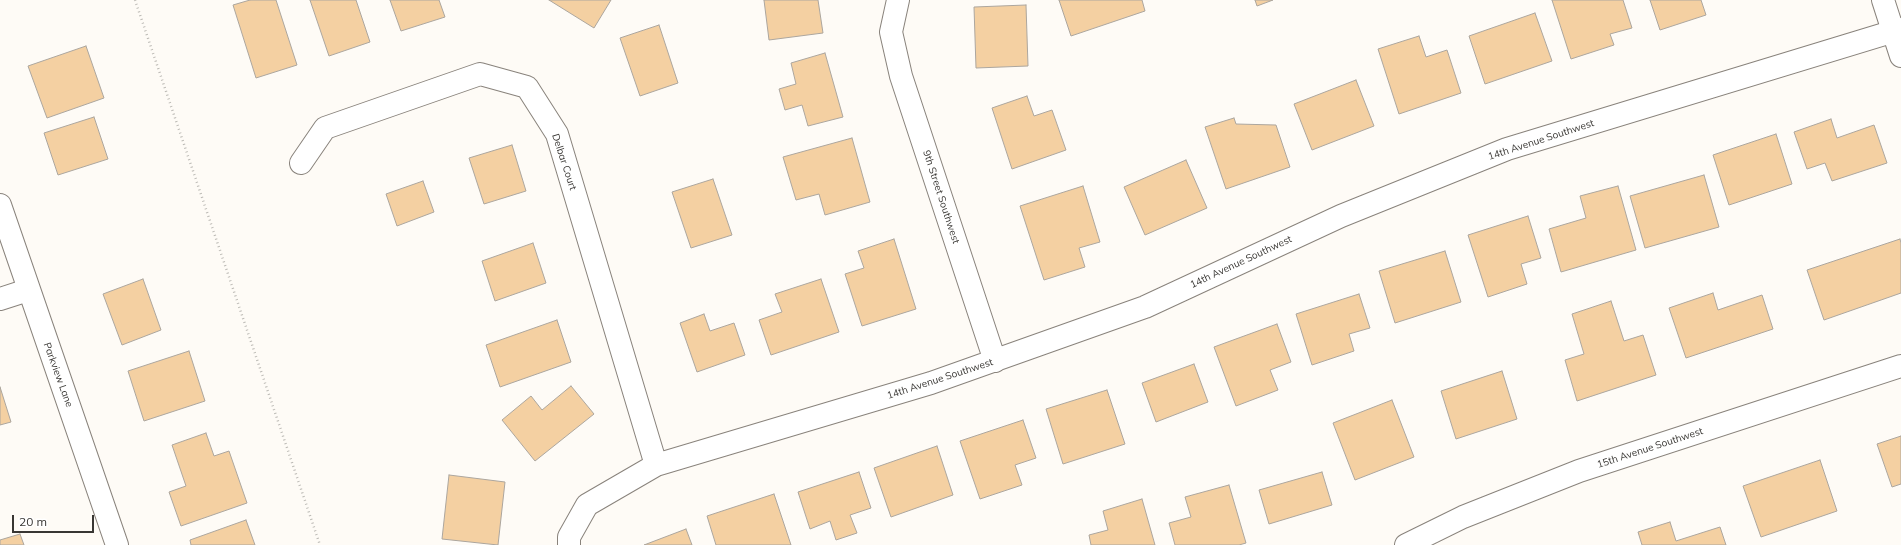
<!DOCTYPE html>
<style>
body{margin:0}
#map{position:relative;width:1901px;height:545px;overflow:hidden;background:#fefbf6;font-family:Mulish,sans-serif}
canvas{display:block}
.scale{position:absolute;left:12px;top:515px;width:82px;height:18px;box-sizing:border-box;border:2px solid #383633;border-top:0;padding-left:5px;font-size:12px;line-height:14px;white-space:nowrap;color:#383633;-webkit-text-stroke:3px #fff;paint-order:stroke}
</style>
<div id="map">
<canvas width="1901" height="545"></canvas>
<div class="scale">20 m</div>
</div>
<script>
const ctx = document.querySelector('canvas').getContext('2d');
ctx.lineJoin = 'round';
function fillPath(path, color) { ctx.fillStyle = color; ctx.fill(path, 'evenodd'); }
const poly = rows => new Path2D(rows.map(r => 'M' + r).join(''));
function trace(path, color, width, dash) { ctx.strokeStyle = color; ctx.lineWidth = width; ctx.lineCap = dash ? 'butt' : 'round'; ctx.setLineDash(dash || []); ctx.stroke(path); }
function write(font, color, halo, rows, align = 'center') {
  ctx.font = font + ' Mulish,sans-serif'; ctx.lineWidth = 3.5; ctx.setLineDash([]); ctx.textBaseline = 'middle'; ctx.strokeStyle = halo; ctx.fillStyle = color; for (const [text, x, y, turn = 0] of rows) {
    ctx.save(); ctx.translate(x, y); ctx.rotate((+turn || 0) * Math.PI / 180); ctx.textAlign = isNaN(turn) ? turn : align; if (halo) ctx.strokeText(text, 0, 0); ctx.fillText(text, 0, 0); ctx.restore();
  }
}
const building = poly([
 [250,0,276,0,297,65,256,78,233,5,250,0],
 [310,0,356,0,370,42,329,56,310,0],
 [390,0,439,0,445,17,401,31,390,0],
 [549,0,611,0,594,28,549,0],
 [764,0,818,0,823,33,769,40,764,0],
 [1059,0,1142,0,1145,11,1071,36,1059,0],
 [1255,0,1273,0,1257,6,1255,0],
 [1552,0,1623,0,1632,28,1610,34,1614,45,1571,59,1552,0],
 [1650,0,1701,0,1706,15,1660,30,1650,0],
 [1026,5,1028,66,976,68,974,7,1026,5],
 [1535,13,1552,61,1485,84,1469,36,1535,13],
 [659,25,678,83,640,96,620,38,659,25],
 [1419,36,1426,57,1447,50,1461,93,1399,114,1378,49,1419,36],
 [86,46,104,98,47,118,28,66,86,46],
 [825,53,843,117,808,126,802,105,785,110,779,89,796,84,791,63,825,53],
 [1356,80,1374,126,1312,150,1294,104,1356,80],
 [1027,96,1034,116,1052,110,1066,150,1012,169,992,108,1027,96],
 [94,117,108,159,58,175,44,133,94,117],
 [1234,118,1236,124,1276,125,1290,167,1226,189,1205,127,1234,118],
 [1831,119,1837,138,1874,125,1887,163,1832,181,1825,163,1807,169,1794,132,1831,119],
 [1776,134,1792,184,1729,205,1713,155,1776,134],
 [852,138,870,202,825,215,819,194,796,200,783,157,852,138],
 [512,145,526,191,484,204,469,158,512,145],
 [1186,160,1207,208,1145,235,1124,187,1186,160],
 [1704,175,1719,227,1645,248,1630,196,1704,175],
 [713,179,732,235,691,248,672,192,713,179],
 [423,181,434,212,397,226,386,194,423,181],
 [1083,186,1100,242,1079,248,1085,267,1044,280,1020,206,1083,186],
 [1618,186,1636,250,1561,272,1549,229,1586,218,1580,196,1618,186],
 [1528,216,1541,258,1521,264,1527,284,1488,297,1468,235,1528,216],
 [894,239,916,309,862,326,845,274,864,268,858,251,894,239],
 [1900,239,1901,243,1901,293,1824,320,1807,270,1900,239],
 [533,243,546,283,495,301,482,261,533,243],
 [1445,251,1461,302,1395,323,1379,271,1445,251],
 [143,279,161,330,122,345,103,294,143,279],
 [821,279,839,332,771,355,759,320,782,312,775,294,821,279],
 [1713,293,1718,310,1762,295,1773,329,1686,358,1669,308,1713,293],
 [1359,294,1370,328,1349,334,1354,351,1312,365,1296,314,1359,294],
 [1611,301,1624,341,1643,335,1656,375,1577,401,1565,360,1584,354,1572,314,1611,301],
 [704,314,710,331,734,323,745,355,697,372,680,323,704,314],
 [557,320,571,362,500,387,486,345,557,320],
 [1277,324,1291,362,1270,370,1278,390,1236,406,1214,347,1277,324],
 [189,351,205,401,144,421,128,371,189,351],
 [1194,364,1208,402,1156,422,1142,383,1194,364],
 [1502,371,1517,419,1456,439,1441,391,1502,371],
 [571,386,594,414,535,461,502,420,531,396,542,410,571,386],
 [0,387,11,422,0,425,0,387],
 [1107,390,1125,444,1063,464,1046,409,1107,390],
 [1392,400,1414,457,1355,480,1333,423,1392,400],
 [1023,420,1036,458,1015,465,1022,485,980,499,960,441,1023,420],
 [206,433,214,456,229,451,247,503,181,526,169,492,186,486,172,445,206,433],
 [1901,436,1901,484,1892,487,1877,444,1901,436],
 [937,446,953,495,891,517,874,468,937,446],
 [1820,460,1837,511,1761,537,1743,486,1820,460],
 [859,472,871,508,850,515,857,533,836,540,830,521,810,529,798,492,859,472],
 [1322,472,1332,505,1269,524,1259,490,1322,472],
 [449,475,505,482,498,545,442,539,449,475],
 [1229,485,1246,543,1239,545,1175,545,1169,523,1191,517,1185,497,1229,485],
 [774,494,791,545,716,545,707,516,774,494],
 [1142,499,1155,545,1091,545,1089,535,1108,530,1103,511,1142,499],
 [246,520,255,545,191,545,190,540,246,520],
 [1670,522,1676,541,1720,527,1726,545,1642,545,1638,532,1670,522],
 [686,529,692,545,644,545,686,529],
 [20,534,24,545,0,545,0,540,20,534]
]);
const path = poly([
 [135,0,320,545]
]);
const street = poly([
 [898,0,891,32,901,76,995,361],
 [301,163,325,128,480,74,527,87,557,134,656,465],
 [0,205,117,545],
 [0,299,28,290],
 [569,545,569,537,587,505,656,465,931,383,1145,307,1341,216,1507,149,1901,29],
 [1406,545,1463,517,1579,471,1901,366]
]);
const secondary = poly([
 [1883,0,1901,56]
]);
const streetNames = [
 ["14th Avenue Southwest",1541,140,-18],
 ["Delbar Court",564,162,72],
 ["9th Street Southwest",941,197,72],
 ["14th Avenue Southwest",1241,262,-25],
 ["Parkview Lane",58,375,70],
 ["14th Avenue Southwest",940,379,-18],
 ["15th Avenue Southwest",1650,448,-18]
];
fillPath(building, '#f4d0a2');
trace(building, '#aca69e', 1);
trace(street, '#89837c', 24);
trace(secondary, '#89837c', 24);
trace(path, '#bdbbb6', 2.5, [1, 3]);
trace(street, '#fff', 22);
trace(secondary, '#fff', 22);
write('10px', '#383633', '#fff', streetNames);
</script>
